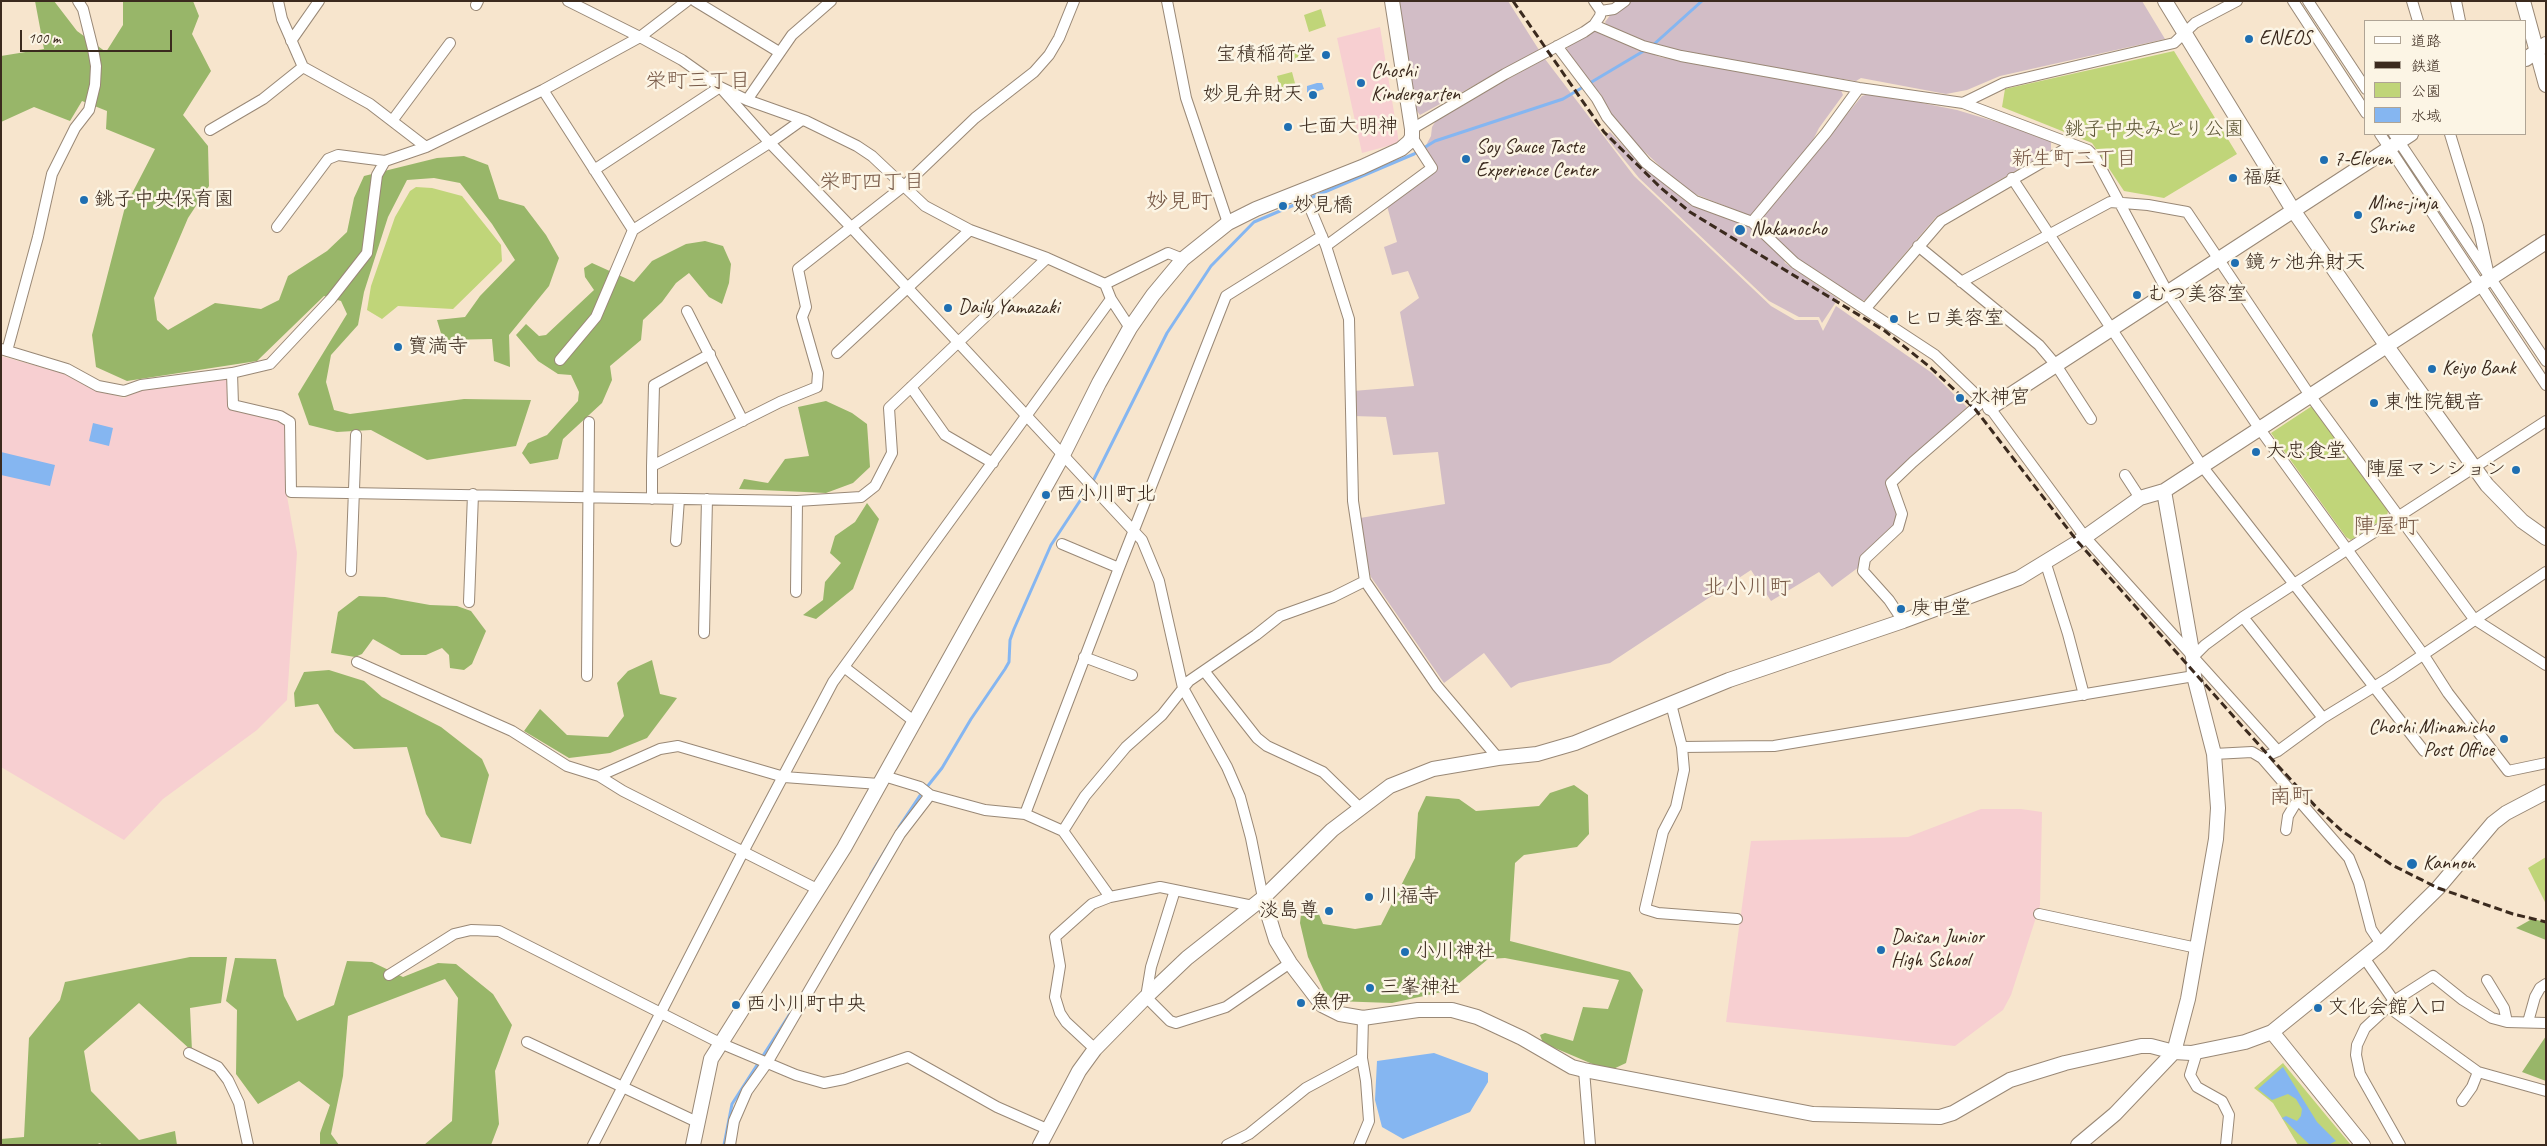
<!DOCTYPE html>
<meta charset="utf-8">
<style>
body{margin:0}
#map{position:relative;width:2547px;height:1146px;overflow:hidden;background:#f7e5cd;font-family:Caveat,"Klee One",sans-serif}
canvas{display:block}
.frame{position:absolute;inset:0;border:2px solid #3b2a1e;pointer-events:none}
.legend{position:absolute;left:2364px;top:20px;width:162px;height:115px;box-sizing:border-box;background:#fcf5e5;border:1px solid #afa495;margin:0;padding:6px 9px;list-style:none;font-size:15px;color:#3b2a1e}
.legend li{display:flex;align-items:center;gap:10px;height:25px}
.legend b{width:25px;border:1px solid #afa495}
.scale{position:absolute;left:20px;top:30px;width:152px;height:22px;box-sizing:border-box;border:2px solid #3b2a1e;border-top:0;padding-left:6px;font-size:15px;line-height:18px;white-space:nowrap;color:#3b2a1e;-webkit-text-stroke:4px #fcf5e5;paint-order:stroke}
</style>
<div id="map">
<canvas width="2547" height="1146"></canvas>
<div class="frame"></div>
<ul class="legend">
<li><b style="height:6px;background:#fff"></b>道路</li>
<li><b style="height:6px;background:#3b2a1e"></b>鉄道</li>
<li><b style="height:14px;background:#c0d579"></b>公園</li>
<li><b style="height:14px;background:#85b6f1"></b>水域</li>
</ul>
<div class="scale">100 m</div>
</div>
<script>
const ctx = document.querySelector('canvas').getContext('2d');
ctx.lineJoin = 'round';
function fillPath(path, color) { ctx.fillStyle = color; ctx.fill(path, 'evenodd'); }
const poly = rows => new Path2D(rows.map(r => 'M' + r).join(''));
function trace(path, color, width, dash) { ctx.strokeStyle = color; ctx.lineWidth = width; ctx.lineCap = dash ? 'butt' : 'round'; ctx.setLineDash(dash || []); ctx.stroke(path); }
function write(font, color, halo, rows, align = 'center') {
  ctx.font = font + ' Caveat,"Klee One",sans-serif'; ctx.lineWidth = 5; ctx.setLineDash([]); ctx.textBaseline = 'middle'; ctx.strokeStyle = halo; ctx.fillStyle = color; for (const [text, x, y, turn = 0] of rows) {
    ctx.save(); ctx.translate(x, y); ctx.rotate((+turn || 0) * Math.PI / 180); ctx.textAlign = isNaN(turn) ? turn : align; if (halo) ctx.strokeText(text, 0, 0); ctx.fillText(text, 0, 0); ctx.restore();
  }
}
const built = poly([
 [1380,27,1399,143,1362,153,1337,38],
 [1,356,62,373,93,389,124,398,143,388,226,378,228,381,229,409,277,419,287,426,287,496,297,553,287,700,257,730,163,799,124,840,1,767],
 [1981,809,2021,809,2042,812,2040,905,2011,995,2003,1010,1955,1046,1726,1022,1751,841,1908,837]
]);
const industrial = poly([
 [1398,1,1508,1,1539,50,1420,115,1414,107],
 [1628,1,2142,1,2165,39,2000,76,1967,90,1946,94,1861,78,1856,81,1789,71,1664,48,1608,27,1605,22,1611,14],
 [1593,30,1660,57,1840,88,1843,95,1819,128,1811,144,1752,215,1748,215,1690,192,1678,183,1631,139,1606,108,1602,96,1566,51,1568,46],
 [1545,59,1634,176,1771,306,1795,320,1818,320,1823,331,1836,306,1932,373,1967,407,1888,478,1897,514,1894,528,1859,567,1832,587,1819,572,1771,601,1751,570,1610,663,1519,683,1511,688,1484,653,1444,683,1371,577,1367,567,1360,518,1445,504,1438,452,1393,455,1386,417,1353,416,1353,391,1414,386,1400,312,1419,298,1408,271,1392,275,1384,247,1397,242,1387,206,1437,170,1424,149,1431,136,1432,127,1437,119,1445,113],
 [1872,93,1957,110,2010,126,2051,140,2051,150,1936,217,1865,300,1860,301,1798,260,1760,224,1760,219,1862,96],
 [1610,132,1642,166,1692,203,1748,225,1782,255,1785,263,1838,299,1822,323,1819,317,1799,317,1769,301,1639,178,1605,136]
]);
const green = poly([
 [1321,9,1326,26,1309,32,1304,15],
 '1291.5 56a5.5 5.5 0 1 1 11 0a5.5 5.5 0 1 1-11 0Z',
 [2174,51,2237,154,2164,198,2124,191,2092,143,2002,107,2005,89],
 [1292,72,1296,87,1281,91,1277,76],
 [416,187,432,188,462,196,501,245,502,261,453,309,398,306,382,319,367,310,371,286,395,217,410,191],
 [2312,406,2388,511,2387,516,2351,540,2346,537,2271,433],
 [2546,857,2546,904,2528,868],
 [2283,1063,2325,1114,2351,1145,2298,1145,2273,1103,2254,1088]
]);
const forest = poly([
 [35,1,54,1,77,31,106,52,123,25,123,1,193,1,199,16,192,34,211,71,183,115,208,146,209,186,188,218,154,298,157,320,168,330,215,303,261,309,279,300,288,276,327,251,347,232,354,198,364,176,437,158,464,156,488,165,499,199,524,206,546,235,559,258,549,286,509,335,510,367,494,361,492,339,443,340,437,320,465,317,480,296,515,260,492,224,460,183,434,178,407,180,388,217,364,292,358,325,331,355,326,382,334,410,350,414,464,399,531,400,516,446,427,460,371,430,337,432,309,425,298,394,347,314,341,301,324,296,257,361,127,381,96,367,92,335,125,207,155,149,106,129,107,111,82,101,70,121,34,107,1,122,1,56,44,49],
 [705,241,723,246,731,264,729,283,722,304,709,297,689,273,676,283,662,302,643,320,641,340,610,366,612,380,602,403,563,439,558,459,530,464,522,453,528,443,547,435,578,401,579,392,571,375,558,374,538,361,516,335,526,324,539,336,546,335,594,290,585,277,584,268,592,263,634,282,652,261,686,244],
 [826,401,852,413,867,424,870,467,853,483,826,493,739,489,744,479,768,483,785,459,809,456,798,407],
 [867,503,879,519,853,589,816,619,803,615,823,600,825,582,841,563,830,553,835,536,855,522],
 [359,596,385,597,430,605,457,606,471,611,486,631,472,664,464,670,450,668,449,655,442,648,426,655,401,655,373,639,362,654,355,657,331,653,338,612],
 [652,660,660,694,677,698,647,738,610,753,569,758,524,731,540,709,567,735,608,737,624,716,617,683,628,671],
 [329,670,364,681,382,697,441,727,482,759,489,775,471,844,441,837,426,814,407,747,354,749,335,732,318,704,295,707,294,693,304,672],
 [1574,785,1588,795,1589,834,1577,847,1524,855,1515,863,1510,941,1630,972,1643,990,1626,1063,1609,1071,1543,1043,1540,1035,1545,1033,1573,1041,1583,1007,1608,1009,1619,980,1505,958,1488,959,1451,990,1392,1003,1334,1001,1324,991,1308,957,1300,923,1302,905,1314,902,1323,924,1355,929,1381,925,1415,858,1418,813,1426,796,1459,799,1476,811,1539,806,1550,793],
 [2532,919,2546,922,2546,940,2516,928],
 [190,957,227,957,221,1003,190,1008,192,1051,139,1003,84,1051,91,1091,139,1140,175,1131,177,1145,102,1145,100,1143,95,1145,1,1145,1,1139,24,1137,29,1038,60,1000,65,982],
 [235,958,276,959,284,996,297,1021,334,1005,347,961,372,962,403,977,438,963,456,964,493,994,512,1025,495,1071,499,1124,491,1145,424,1145,452,1121,458,998,445,979,348,1016,343,1076,331,1134,339,1145,320,1145,320,1133,330,1105,299,1081,258,1104,236,1074,237,1010,226,1001],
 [2546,1036,2546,1081,2522,1072]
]);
const water = poly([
 [1317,83,1322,83,1324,89,1309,94,1307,92,1307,86],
 [93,423,113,428,109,446,89,441],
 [1,452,55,465,50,486,1,475],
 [1434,1053,1488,1073,1488,1082,1470,1112,1403,1139,1382,1127,1375,1100,1377,1061],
 [2283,1067,2317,1122,2336,1141,2328,1145,2310,1145,2282,1118,2286,1116,2297,1121,2301,1116,2302,1109,2296,1099,2288,1094,2272,1100,2258,1089]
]);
const stream = poly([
 [1652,46,1702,1],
 [899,827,919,797,942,768,971,719,1005,669,1009,662,1010,640,1014,629,1051,545,1093,481,1167,333,1211,266,1254,222,1414,154,1435,141,1563,99,1647,49],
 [871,874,891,841],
 [724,1145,732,1104,793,1009]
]);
const street = poly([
 [278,1,282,19,303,67,370,104,426,147],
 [568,1,640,37,682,60,720,87,747,100,806,121,857,146,872,156,925,206,970,230,1047,258,1105,284,1168,253,1183,259],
 [695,1,779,52],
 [1167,1,1186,98,1228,223],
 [2293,1,2366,113],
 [2308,1,2366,89],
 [2412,1,2418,21],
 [2456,1,2460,21],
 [476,5,478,1],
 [1601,11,1614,9,1625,1],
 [1594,25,1643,46,1681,56,1859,88,1963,103,2088,150,2095,157,2168,293,2259,428,2423,654,2448,693,2508,771,2546,763],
 [291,41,319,1],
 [1557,46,1597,99,1607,117,1646,163,1695,201,1752,222,1795,263,1935,355,1990,408,2085,537,2278,751],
 [720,87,769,142,851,227,1142,540,1159,581,1183,688,1227,767,1240,797,1251,838,1263,898],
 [543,90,633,230],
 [747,100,792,35,831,1],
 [1963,103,2004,83,2174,43,2195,23,2237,1],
 [392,121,450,43],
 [1412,129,1505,74,1584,32,1594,25,1600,16,1601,11,1594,1],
 [210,130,263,99,303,67],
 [2380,134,2546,385],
 [2394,134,2546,361],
 [2450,134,2478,226,2488,271],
 [594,170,720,87],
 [2012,178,2202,466,2424,751],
 [1303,191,1326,246,1349,319,1353,501,1365,581,1437,686,1498,758],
 [1752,222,1826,133,1859,88],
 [277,227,328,159,338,155,385,161],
 [1326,246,1432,168,1412,137],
 [1918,246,2039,345,2056,365,2091,419],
 [1961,282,2110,202,2148,205,2187,212,2309,394,2474,619,2546,665],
 [1105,284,1111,299,1130,328],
 [1866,308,1941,221,2072,145],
 [687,311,743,421],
 [1,349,67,369,98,386,124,391,141,385,232,373,270,364,331,299,367,253,377,175,385,161,426,147,543,90,640,37,687,1],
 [7,351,38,237,52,174,75,128,89,110,95,85,96,66,93,49,83,9,78,1],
 [837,353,970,230],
 [560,360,596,317,633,230,774,140,802,120],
 [232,373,233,405,280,416,290,422,291,492,797,501,861,497,875,486,892,453,889,408,1047,258],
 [911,387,945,435,993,463],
 [652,466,654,385,710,354],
 [2125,475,2140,498],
 [652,499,652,466,780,402,817,387,818,373,802,317,806,307,798,269,905,185,975,118,1034,72,1049,55,1059,38,1074,1],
 [676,541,679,499],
 [1062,544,1119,568],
 [2045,561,2068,634,2084,695],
 [351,571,356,435],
 [796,592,797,501],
 [469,602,473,494],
 [2243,617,2323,718],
 [1903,621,1889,600,1863,571,1865,559,1898,528,1902,514,1891,483,1913,462,1982,402],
 [704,633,707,499],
 [1084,657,1132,675],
 [2193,657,2205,645,2243,617,2546,421],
 [357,662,512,731,567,766,599,776,623,791,819,890],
 [844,667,915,722],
 [1205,672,1257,738,1267,746,1323,772,1359,807],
 [587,676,589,422],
 [1671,704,1682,747,1684,770,1676,807,1663,832,1645,909,1658,913,1737,919],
 [1682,747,1774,746,2194,676],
 [2214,754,2252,752,2262,758,2278,751,2323,718,2390,677,2546,572],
 [2262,758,2349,858,2359,883,2371,929,2381,944],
 [599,776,660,749,678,746,784,777,879,784],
 [884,776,920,787,930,795,985,810,1025,814,1063,831,1110,897,1160,887,1253,906],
 [1025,814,1119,568,1226,296,1322,236],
 [2286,830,2288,816,2297,801],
 [1063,831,1085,796,1126,747,1162,715,1189,681,1256,635,1280,616,1333,597,1365,581],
 [1175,890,1151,967,1146,997,1170,1021,1176,1023,1226,1007,1290,963],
 [2039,914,2197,948],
 [2365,959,2394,1001],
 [389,975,454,934,471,930,499,931,720,1043,796,1075,824,1083,844,1079,908,1057,997,1107,1047,1129],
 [2487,980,2504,1008,2507,1022],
 [2388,1007,2478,1072,2546,1091],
 [2528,1022,2535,997,2540,988,2546,984],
 [527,1042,697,1122],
 [1095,1049,1066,1022,1060,1013,1055,997,1060,966,1055,937,1092,904,1110,897],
 [2197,1052,2190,1075,2197,1087,2222,1101,2229,1115,2226,1145],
 [189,1053,218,1067,228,1080,239,1103,248,1145],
 [1584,1070,1590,1145],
 [2462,1101,2472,1087,2478,1072],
 [593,1145,743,852,833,682,1111,299],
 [730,1145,734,1121,747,1091,767,1063,900,834,930,795],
 [1227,1145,1249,1134,1306,1088,1362,1058],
 [1359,1145,1369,1121,1366,1081,1362,1058,1363,1018],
 [2400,1145,2360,1074,2356,1055,2357,1045,2365,1028,2394,1001,2433,976,2463,1000,2492,1018,2507,1022,2546,1023]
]);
const secondary = poly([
 [2165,1,2293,210,2386,345,2487,485,2522,521,2546,538],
 [2523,1,2546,85],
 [2526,59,2546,44],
 [1990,408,2411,134],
 [1263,898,1276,940,1290,963,1322,1005,1340,1014,1363,1018,1418,1010,1452,1010,1477,1017,1522,1038,1572,1067,1584,1070,1813,1114,1940,1117,1953,1113,2010,1080,2065,1063,2141,1046,2151,1046,2174,1052,2191,1053,2245,1042,2272,1032,2381,944,2438,888,2493,823,2506,813,2546,792],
 [2272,1032,2363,1145],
 [693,1145,711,1059,844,848,1063,455,1099,383,1130,328,1153,295,1183,259,1228,223,1256,209,1362,167,1401,149,1409,142,1412,137,1412,129,1392,1],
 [1040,1145,1079,1071,1095,1049,1146,997,1187,958,1263,898,1332,830,1390,786,1433,769,1498,758,1537,754,1575,743,1729,680,1903,621,2019,578,2078,542,2140,498,2164,491,2546,242],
 [2078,1145,2115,1114,2174,1052,2188,999,2216,839,2218,808,2214,754,2194,676,2193,657,2164,491]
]);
const rail = poly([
 [1513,1,1604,132,1661,188,1690,212,1885,331,1931,368,1975,409,2078,542,2268,755,2318,809,2342,831,2392,865,2438,888,2513,914,2546,922]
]);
const markers = [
 [2249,39,5,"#1f6fb2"],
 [1326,55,5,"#1f6fb2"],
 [1361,83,5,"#1f6fb2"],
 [1313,95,5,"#1f6fb2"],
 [1288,127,5,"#1f6fb2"],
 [1466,159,5,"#1f6fb2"],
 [2324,160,5,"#1f6fb2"],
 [2233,178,5,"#1f6fb2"],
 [84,200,5,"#1f6fb2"],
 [1283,206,5,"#1f6fb2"],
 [2358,215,5,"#1f6fb2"],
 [1740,230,6,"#1f6fb2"],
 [2235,263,5,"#1f6fb2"],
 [2137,295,5,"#1f6fb2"],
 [948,308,5,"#1f6fb2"],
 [1894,319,5,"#1f6fb2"],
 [398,347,5,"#1f6fb2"],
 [2432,369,5,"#1f6fb2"],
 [1960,398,5,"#1f6fb2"],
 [2374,403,5,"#1f6fb2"],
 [2256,452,5,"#1f6fb2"],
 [2516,470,5,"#1f6fb2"],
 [1046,495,5,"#1f6fb2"],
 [1901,609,5,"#1f6fb2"],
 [2504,739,5,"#1f6fb2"],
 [2412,864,6,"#1f6fb2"],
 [1369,897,5,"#1f6fb2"],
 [1329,911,5,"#1f6fb2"],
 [1881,950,5,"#1f6fb2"],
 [1405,952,5,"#1f6fb2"],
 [1370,988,5,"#1f6fb2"],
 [1301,1003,5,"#1f6fb2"],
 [736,1005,5,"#1f6fb2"],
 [2318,1008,5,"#1f6fb2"]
];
const poiNames = [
 ["ENEOS",2259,39],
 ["宝積稲荷堂",1316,55,"right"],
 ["Choshi",1371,72],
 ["Kindergarten",1371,95],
 ["妙見弁財天",1303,95,"right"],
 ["七面大明神",1298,127],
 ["Soy Sauce Taste",1476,148],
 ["Experience Center",1476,171],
 ["7-Eleven",2334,160],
 ["福庭",2243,178],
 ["銚子中央保育園",94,200],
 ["Mine-jinja",2368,204],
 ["Shrine",2368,227],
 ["妙見橋",1293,206],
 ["Nakanocho",1751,230],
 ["鏡ヶ池弁財天",2245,263],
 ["むつ美容室",2147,295],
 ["Daily Yamazaki",958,308],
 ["ヒロ美容室",1904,319],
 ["寶満寺",408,347],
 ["Keiyo Bank",2442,369],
 ["水神宮",1970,398],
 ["東性院観音",2384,403],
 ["大忠食堂",2266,452],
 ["陣屋マンション",2506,470,"right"],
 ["西小川町北",1056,495],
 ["庚申堂",1911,609],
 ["Choshi Minamicho",2494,728,"right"],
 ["Post Office",2494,751,"right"],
 ["Kannon",2423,864],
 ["川福寺",1379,897],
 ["淡島尊",1319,911,"right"],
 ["Daisan Junior",1891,938],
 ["High School",1891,961],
 ["小川神社",1415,952],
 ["三峯神社",1380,988],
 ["魚伊",1311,1003],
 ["西小川町中央",746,1005],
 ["文化会館入口",2328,1008]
];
const parkNames = [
 ["銚子中央みどり公園",2154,130]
];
const neighbourhoodNames = [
 ["栄町三丁目",698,81],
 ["新生町二丁目",2074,159],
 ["栄町四丁目",872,182]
];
const quarterNames = [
 ["妙見町",1179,202],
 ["陣屋町",2386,527],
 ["北小川町",1747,588],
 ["南町",2291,797]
];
fillPath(built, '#f7cfd1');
fillPath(industrial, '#d2bdc6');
fillPath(green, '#c0d579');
fillPath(forest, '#98b669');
fillPath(water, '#85b6f1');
trace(stream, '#85b6f1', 3);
trace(street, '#998876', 12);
trace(secondary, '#998876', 16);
trace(street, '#fff', 10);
trace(secondary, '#fff', 14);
trace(rail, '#3b2a1e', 3, [8, 4]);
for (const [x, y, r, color] of markers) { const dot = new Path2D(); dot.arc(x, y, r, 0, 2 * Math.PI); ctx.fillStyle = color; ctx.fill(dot); trace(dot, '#fcf5e5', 2); }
write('20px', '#3b2a1e', '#fcf5e5', poiNames, 'left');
write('20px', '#5c5535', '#fcf5e5', parkNames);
write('21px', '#785a48', '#fcf5e5', neighbourhoodNames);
write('22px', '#785a48', '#fcf5e5', quarterNames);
</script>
